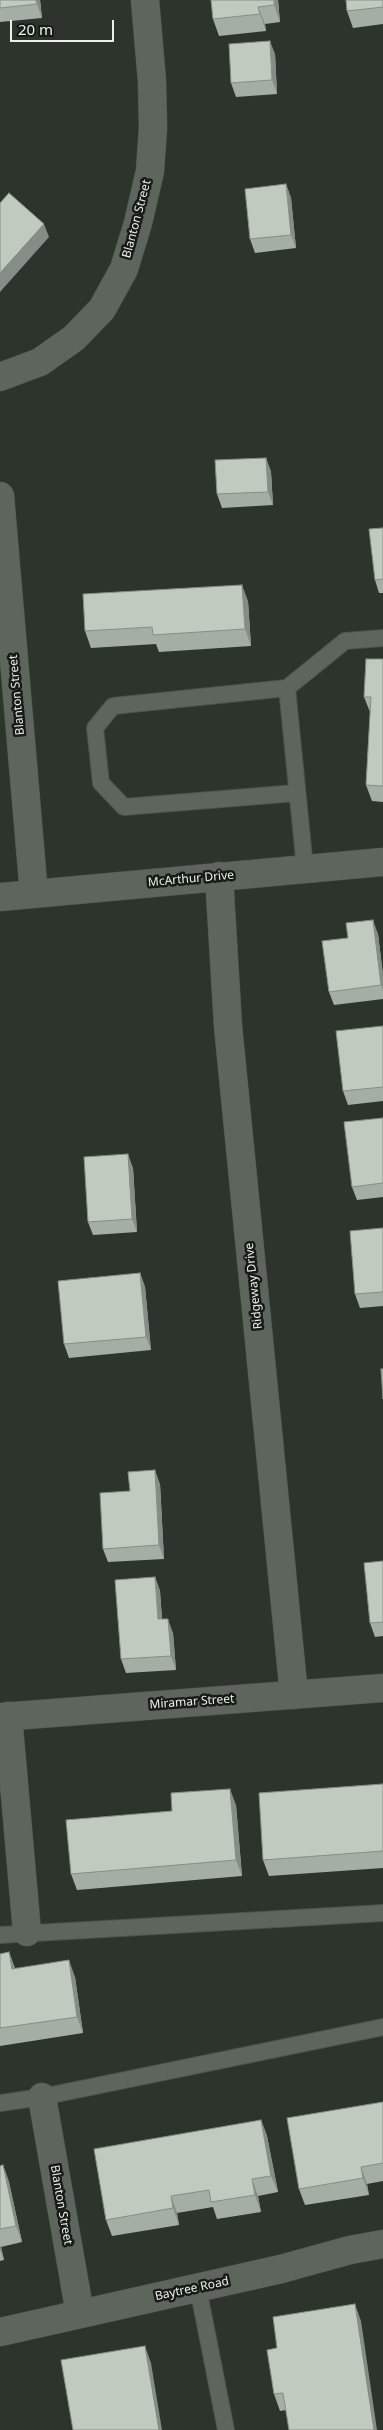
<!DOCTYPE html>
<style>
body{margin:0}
#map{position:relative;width:383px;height:2430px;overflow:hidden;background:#2c342c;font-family:"Noto Sans",sans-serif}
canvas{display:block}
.scale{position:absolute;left:10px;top:20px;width:104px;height:22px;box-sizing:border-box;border:2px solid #ebf0ea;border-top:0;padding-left:6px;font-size:15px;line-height:18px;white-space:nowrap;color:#ebf0ea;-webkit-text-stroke:4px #171a17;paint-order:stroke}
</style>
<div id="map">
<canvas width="383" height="2430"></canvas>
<div class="scale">20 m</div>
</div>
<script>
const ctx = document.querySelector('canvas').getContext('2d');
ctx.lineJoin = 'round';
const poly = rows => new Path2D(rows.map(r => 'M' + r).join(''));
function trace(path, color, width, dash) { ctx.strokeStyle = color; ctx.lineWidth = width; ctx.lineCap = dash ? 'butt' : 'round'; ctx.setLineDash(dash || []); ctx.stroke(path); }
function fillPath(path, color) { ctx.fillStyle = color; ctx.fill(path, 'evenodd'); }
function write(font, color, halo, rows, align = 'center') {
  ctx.font = font + ' "Noto Sans",sans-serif'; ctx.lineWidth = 5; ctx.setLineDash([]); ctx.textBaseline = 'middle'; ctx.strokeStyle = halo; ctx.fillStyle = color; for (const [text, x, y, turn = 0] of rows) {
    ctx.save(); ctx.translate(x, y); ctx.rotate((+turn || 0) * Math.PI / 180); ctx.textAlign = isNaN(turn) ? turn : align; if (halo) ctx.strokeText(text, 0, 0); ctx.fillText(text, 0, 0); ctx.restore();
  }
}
const service = poly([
 [287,688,345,641,383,638],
 [296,793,124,807,101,783,95,728,113,706,287,688,305,868],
 [0,1935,383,1913],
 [0,2103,42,2097,383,2027],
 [198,2288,226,2430]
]);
const minor = poly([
 [0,377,40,362,74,338,102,309,124,269,138,223,150,171,153,128,152,81,145,0],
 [0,496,34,894],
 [219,876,228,1026,294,1695],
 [0,897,383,862],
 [8,1716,27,1932],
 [0,1717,383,1688],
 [42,2097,80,2314],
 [0,2332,281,2269,350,2250,383,2244]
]);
const wall = poly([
 [0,0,40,0,42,18,0,22],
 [211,0,278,0,280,22,265,24,266,31,219,36,213,19],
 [383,0,383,24,353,28,347,11],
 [275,54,277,94,236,97,231,83],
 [286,184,291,198,296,248,255,253,250,239],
 [266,458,271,472,273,505,222,508,217,494],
 [383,528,383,593,379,593,375,580],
 [248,601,251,646,159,652,156,644,91,648,85,631],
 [383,659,383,802,372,801,366,785,370,712,364,697],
 [378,934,383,975,383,999,334,1005,329,992],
 [383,1026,383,1101,348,1105,343,1091],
 [383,1118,383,1197,357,1200,352,1187],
 [133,1168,137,1232,93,1235,88,1222],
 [383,1228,383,1306,360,1308,355,1294],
 [140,1273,145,1287,151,1350,69,1358,64,1344],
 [160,1484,164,1559,108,1562,103,1549,130,1491],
 [383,1561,383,1636,375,1637,370,1623],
 [155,1577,160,1591,162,1619,173,1633,176,1670,126,1673,121,1659],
 [383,1784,383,1868,269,1876,263,1860],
 [236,1805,242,1876,77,1890,71,1874],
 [9,1952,15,1968,75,1977,83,2033,0,2046,0,1954],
 [383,2102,383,2181,367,2184,369,2195,305,2205,299,2189],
 [261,2120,267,2136,278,2192,258,2196,261,2212,217,2219,213,2207,177,2213,179,2225,112,2236,106,2220],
 [3,2165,9,2182,22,2242,1,2247,4,2260,0,2261,0,2166],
 [361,2321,286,2410,280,2411,274,2394]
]);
const shadedWall = poly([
 [36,0,40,0,42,18,37,4],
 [274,0,278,0,280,22,274,5],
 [258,7,265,24,266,31,260,14],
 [270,41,275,54,277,94,272,80],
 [286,184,291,198,296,248,291,235],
 [44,224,49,237,0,292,0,273],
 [266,458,271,472,273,505,268,492],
 [242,585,248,601,251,646,245,629],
 [373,920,378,934,383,975,383,990,381,985],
 [128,1154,133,1168,137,1232,132,1219],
 [140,1273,145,1287,151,1350,146,1337],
 [155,1470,160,1484,164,1559,159,1545],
 [155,1577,160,1591,163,1633,158,1619],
 [168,1619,173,1633,176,1670,171,1656],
 [230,1789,236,1805,242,1876,236,1860],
 [9,1952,15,1969,12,1969],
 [69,1960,75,1977,83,2033,77,2017],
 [261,2120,267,2136,278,2192,271,2176],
 [3,2165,9,2182,22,2242,16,2226],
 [361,2167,367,2184,369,2195,363,2178],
 [252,2179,258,2196,261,2212,255,2195],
 [171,2196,177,2213,179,2225,173,2208],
 [0,2245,1,2247,4,2260,0,2250],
 [355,2304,361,2321,377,2430,374,2430],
 [145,2346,151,2363,162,2430,159,2430]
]);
const building = poly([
 [0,0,36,0,37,4,0,8,0,0],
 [211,0,274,0,274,5,258,7,260,14,213,19,211,0],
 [346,0,383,0,383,7,347,11,346,0],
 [270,41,272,80,231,83,229,44,270,41],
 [286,184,291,235,250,239,245,189,286,184],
 [9,193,44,224,0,273,0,203,9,193],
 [266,458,268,492,217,494,215,460,266,458],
 [383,528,383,579,375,580,369,529,383,528],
 [242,585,245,629,153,635,152,627,85,631,83,594,242,585],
 [366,659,383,659,383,786,366,785,371,697,364,697,366,659],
 [373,920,381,985,329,992,322,941,348,938,346,923,373,920],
 [383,1026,383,1087,343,1091,336,1031,383,1026],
 [383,1118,383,1183,352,1187,344,1122,383,1118],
 [128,1154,132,1219,88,1222,84,1157,128,1154],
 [383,1228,383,1292,355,1294,350,1231,383,1228],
 [140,1273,146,1337,64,1344,58,1281,140,1273],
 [381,1369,383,1369,383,1399,381,1369],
 [155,1470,159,1545,103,1549,100,1493,130,1491,128,1472,155,1470],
 [383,1561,383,1622,370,1623,364,1563,383,1561],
 [155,1577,158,1619,168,1619,171,1656,121,1659,115,1580,155,1577],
 [383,1784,383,1851,263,1860,259,1793,383,1784],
 [230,1789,236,1860,71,1874,66,1820,172,1811,171,1793,230,1789],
 [9,1952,12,1969,69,1960,77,2017,0,2028,0,1954,9,1952],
 [383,2102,383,2163,361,2167,363,2178,299,2189,287,2118,383,2102],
 [261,2120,271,2176,252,2179,255,2195,211,2202,209,2190,171,2196,173,2208,106,2220,94,2149,261,2120],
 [3,2165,16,2226,0,2229,0,2166,3,2165],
 [355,2304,374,2430,289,2430,283,2393,274,2394,267,2350,277,2348,273,2317,355,2304],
 [145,2346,159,2430,73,2430,61,2360,145,2346]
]);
const streetNames = [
 ["Blanton Street",137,219,-75],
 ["Blanton Street",17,695,-95],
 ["McArthur Drive",191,879,-5],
 ["Ridgeway Drive",254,1286,-96],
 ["Miramar Street",192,1702,-4],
 ["Blanton Street",61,2205,80],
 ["Baytree Road",192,2289,-12]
];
trace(service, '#4c524c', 18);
trace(minor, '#4c524c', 29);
trace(service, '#5d655c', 16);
trace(minor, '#5d655c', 28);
fillPath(wall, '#a5aea4');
fillPath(shadedWall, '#868d86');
fillPath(building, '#c0cabf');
trace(building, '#868d86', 1);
write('12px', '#ebf0ea', '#171a17', streetNames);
</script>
